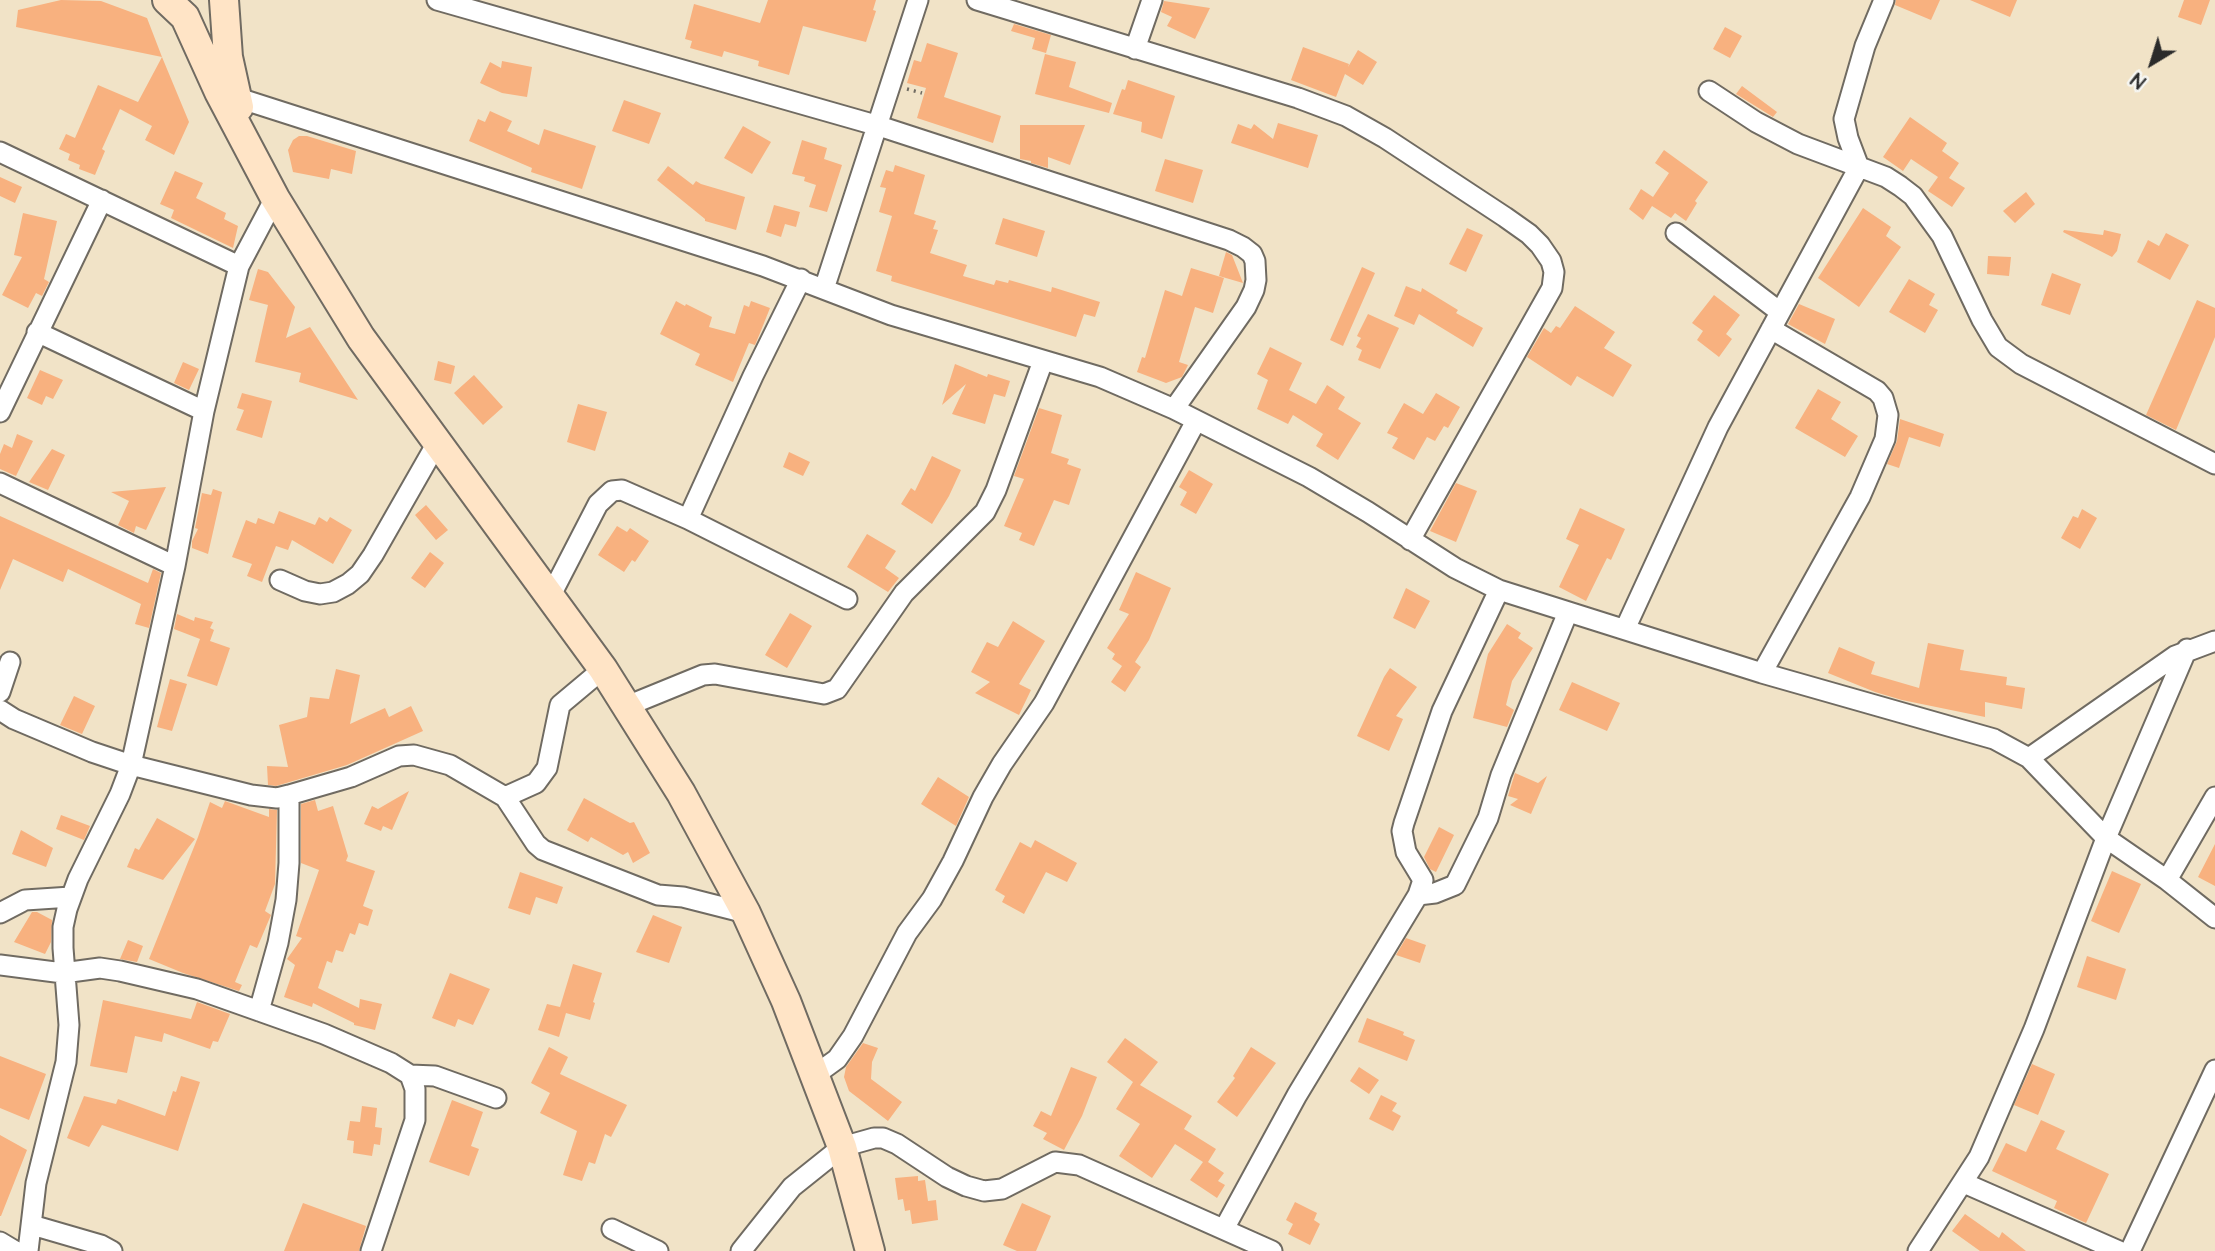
<!DOCTYPE html>
<style>
body{margin:0}
#map{position:relative;width:2215px;height:1251px;overflow:hidden;background:#f1e3c7;font-family:"Architects Daughter",sans-serif}
canvas{display:block}
.north{position:absolute;left:2117px;top:28px;width:70px;height:70px;-webkit-text-stroke:5px #f6f6f2;paint-order:stroke;rotate:218deg;font-size:19px;font-weight:700;line-height:28px;text-align:center;color:#2b2b2b}
.north::after{content:'';display:block;margin:auto;width:24px;height:32px;background:#2b2b2b;clip-path:polygon(50% 0,100% 100%,50% 72%,0 100%)}
</style>
<div id="map">
<canvas width="2215" height="1251"></canvas>
<div class="north">N</div>
</div>
<script>
const ctx = document.querySelector('canvas').getContext('2d');
ctx.lineJoin = 'round';
function fillPath(path, color) { ctx.fillStyle = color; ctx.fill(path, 'evenodd'); }
const poly = rows => new Path2D(rows.map(r => 'M' + r).join(''));
function trace(path, color, width, dash) { ctx.strokeStyle = color; ctx.lineWidth = width; ctx.lineCap = dash ? 'butt' : 'round'; ctx.setLineDash(dash || []); ctx.stroke(path); }
const building = poly([
 [61,0,101,1,147,18,162,57,16,27,18,10],
 [768,0,876,0,873,10,876,11,866,42,803,26,789,75,758,66,759,61,724,51,722,57,690,48,692,41,685,39,694,4,760,23],
 [1896,0,1940,0,1931,20,1895,5],
 [1970,0,2017,0,2010,17],
 [2184,0,2210,0,2201,25,2178,17],
 [1164,1,1210,8,1195,39,1167,26,1172,17,1161,12],
 [1014,24,1051,35,1046,53,1032,49,1035,38,1011,31],
 [1725,27,1742,36,1730,58,1713,49],
 [927,43,958,53,944,97,1001,116,993,143,917,118,926,88,907,83,914,60,921,62],
 [1303,47,1349,64,1348,67,1358,50,1377,62,1363,85,1345,74,1336,97,1291,80],
 [1045,54,1076,62,1069,87,1112,103,1109,113,1035,94],
 [162,57,189,122,174,155,145,140,152,126,120,109,102,149,105,151,95,175,79,169,80,165,68,160,70,154,59,149,66,134,75,138,98,85,138,102],
 [502,61,532,67,527,97,502,93,480,83,490,62,501,68],
 [1128,80,1175,96,1162,139,1141,132,1142,122,1113,114,1122,89,1125,90],
 [1742,86,1777,112,1773,117,1736,94],
 [624,100,661,113,649,144,612,131],
 [490,111,512,121,507,131,539,145,544,129,596,146,582,189,531,172,532,168,469,141,478,119,485,122],
 [1910,117,1947,143,1942,151,1959,163,1949,178,1965,188,1952,207,1928,191,1938,177,1911,159,1903,171,1883,157],
 [1278,123,1318,135,1308,168,1231,143,1238,124,1251,129,1254,124,1273,139],
 [1020,125,1085,125,1070,165,1048,157,1048,168,1031,163,1031,161,1020,159],
 [743,126,771,142,752,174,724,158],
 [299,136,307,136,356,151,352,174,331,169,329,179,293,172,288,150,293,140],
 [802,140,827,148,824,159,842,165,827,212,809,207,816,185,804,181,805,177,792,174],
 [1664,150,1708,182,1695,201,1697,203,1686,221,1675,213,1671,218,1652,206,1643,220,1629,209,1641,189,1653,197,1669,173,1655,163],
 [1165,159,1203,170,1193,203,1155,191],
 [895,165,925,175,914,214,936,221,933,229,938,230,930,253,967,265,963,276,994,285,996,280,1008,283,1009,280,1051,292,1052,287,1100,302,1095,317,1084,314,1076,337,891,281,892,276,876,271,892,216,879,212,886,188,880,187,886,170,893,172],
 [668,166,693,185,696,181,701,184,745,197,736,230,705,221,705,219,657,180],
 [175,171,203,183,196,198,226,213,224,219,238,226,233,248,171,218,174,210,160,204],
 [0,177,22,187,15,203,0,196],
 [2026,192,2035,204,2015,223,2003,211],
 [774,205,800,212,796,227,785,224,781,237,766,232],
 [1863,208,1891,227,1886,236,1901,247,1859,307,1818,278],
 [23,213,57,221,44,279,49,282,42,296,36,293,28,308,2,295,22,257,14,255],
 [1003,218,1045,231,1037,257,995,244],
 [1467,228,1483,235,1466,272,1449,264],
 [2064,230,2103,235,2104,230,2121,234,2117,251,2112,257,2063,232],
 [2166,233,2189,245,2170,280,2137,262,2148,240,2159,246],
 [1226,252,1232,255,1243,283,1219,276],
 [1988,256,2011,257,2009,276,1987,274],
 [1362,267,1375,273,1343,346,1330,340],
 [1191,268,1224,278,1213,313,1195,307,1179,362,1188,365,1182,377,1166,383,1137,372,1142,357,1145,358,1165,290,1182,296],
 [258,269,268,272,295,307,286,338,310,327,358,400,299,382,301,373,255,362,268,305,249,300],
 [2052,273,2081,284,2070,315,2041,305],
 [1909,279,1935,294,1929,305,1938,310,1925,333,1889,312],
 [1406,286,1421,292,1422,288,1458,310,1456,313,1483,328,1473,347,1419,314,1414,325,1394,316],
 [1714,295,1740,315,1726,334,1732,339,1719,357,1697,340,1703,331,1692,323],
 [2197,300,2215,308,2215,337,2176,430,2146,415],
 [676,301,685,306,686,304,712,317,709,327,735,334,744,305,749,307,751,301,770,308,760,333,755,345,749,343,733,382,695,365,700,354,660,334],
 [1799,304,1835,319,1825,344,1788,324],
 [1575,306,1615,332,1604,348,1632,365,1613,397,1577,376,1571,386,1527,357,1544,328,1551,333,1556,326,1560,328],
 [1368,314,1399,328,1380,369,1358,360,1362,350,1356,347,1361,338,1357,336],
 [1270,347,1302,363,1289,390,1316,404,1327,385,1345,397,1338,409,1361,423,1338,460,1316,446,1323,434,1293,415,1288,424,1257,409,1268,380,1257,374],
 [438,361,455,366,451,384,434,380],
 [183,362,199,369,189,390,174,383],
 [955,364,987,377,988,374,1010,381,1005,397,994,394,985,424,952,414,966,384,942,405],
 [40,370,63,380,53,399,46,396,42,405,27,398],
 [474,375,503,407,483,425,454,393],
 [1818,389,1841,402,1831,419,1858,436,1845,457,1795,428],
 [242,393,272,401,262,438,236,430,244,410,237,408],
 [1436,393,1460,407,1448,428,1444,426,1435,441,1427,437,1414,460,1392,448,1398,438,1387,433,1404,403,1423,414],
 [578,404,607,412,595,451,567,442],
 [1039,408,1062,415,1051,453,1069,459,1067,464,1081,469,1069,505,1054,500,1034,546,1019,540,1022,533,1004,526,1024,479,1014,476],
 [1900,419,1944,434,1940,447,1909,437,1899,468,1887,464,1897,441],
 [17,434,33,441,16,476,0,469,0,454,4,444,12,448],
 [52,449,65,455,48,490,29,482],
 [789,452,810,462,803,476,783,467],
 [932,456,961,470,949,496,932,524,901,504,911,488,915,491],
 [1189,470,1213,484,1196,514,1180,505,1187,492,1179,487],
 [1456,483,1477,491,1456,542,1430,531],
 [166,487,146,530,136,526,134,533,118,525,129,501,111,492],
 [213,489,222,492,208,554,192,548,192,541,198,529,195,528,202,493,211,495],
 [426,505,448,530,436,540,415,515],
 [1580,508,1625,529,1611,560,1607,558,1586,601,1559,587,1579,545,1566,539],
 [2082,509,2097,518,2080,549,2061,538,2073,516,2078,518],
 [279,511,315,525,319,517,327,522,330,517,352,530,333,564,292,540,288,550,276,546,262,582,247,576,252,564,232,557,246,520,256,524,258,518,274,524],
 [0,516,148,583,153,569,161,573,149,628,135,624,141,604,68,569,63,582,13,559,0,590],
 [617,526,627,532,630,528,649,541,635,562,632,560,624,572,598,555],
 [867,534,896,551,885,568,899,578,888,592,847,567],
 [430,552,444,563,425,588,411,578],
 [1136,572,1171,588,1149,640,1135,662,1141,667,1125,692,1111,682,1122,666,1112,659,1115,654,1107,648,1129,614,1119,610],
 [1406,588,1430,601,1415,629,1393,618],
 [790,613,812,626,787,668,765,655],
 [177,614,194,621,195,617,213,622,210,628,214,630,210,641,230,648,217,686,187,676,200,639,174,629],
 [1013,621,1045,641,1019,684,1031,690,1019,715,975,693,990,682,971,672,987,642,998,647],
 [1507,624,1521,633,1518,638,1533,648,1512,681,1506,705,1514,710,1507,727,1473,718,1488,654],
 [1928,643,1964,650,1960,670,2007,677,2006,685,2025,688,2022,709,1985,702,1985,717,1902,700,1875,692,1828,673,1839,647,1875,662,1871,674,1919,688],
 [1390,668,1417,687,1396,716,1403,719,1389,751,1357,736,1384,677],
 [336,669,360,675,350,724,385,708,389,717,411,706,423,731,347,765,276,786,268,785,267,766,288,767,279,725,307,717,310,697,329,699],
 [170,679,187,684,172,731,157,727],
 [1572,682,1620,703,1607,731,1559,710],
 [74,696,95,706,82,734,60,725],
 [1515,773,1538,783,1547,776,1531,814,1510,805,1518,799,1508,796],
 [938,777,969,797,956,826,921,804],
 [409,791,392,830,383,826,381,831,364,824,372,806,378,809],
 [584,798,630,823,634,822,650,853,633,863,628,852,623,855,591,837,588,842,567,830],
 [315,800,318,811,333,806,348,856,346,861,375,871,363,906,373,910,368,926,359,923,355,935,350,933,343,952,336,950,332,963,327,961,318,988,359,1008,360,999,382,1004,375,1030,354,1025,354,1023,313,1003,312,1007,284,997,295,965,287,959,302,938,296,936,319,870,301,863,301,804],
 [225,801,269,817,269,809,277,810,275,884,265,911,271,915,257,948,250,945,235,982,242,985,239,991,183,973,149,959,198,837,210,802,222,808],
 [61,815,90,826,84,840,56,829],
 [157,818,195,839,163,880,127,867,135,848,139,850],
 [1439,827,1454,835,1436,872,1430,869,1424,857],
 [21,830,53,848,46,867,12,854],
 [1035,840,1077,863,1067,882,1046,872,1024,914,1002,902,1005,896,995,890,1020,842,1031,848],
 [2215,844,2215,886,2198,877],
 [2112,871,2141,884,2119,933,2091,921],
 [520,872,563,887,557,904,536,897,530,915,508,908],
 [32,912,37,912,52,920,51,942,45,954,14,942],
 [653,915,682,927,669,963,636,952],
 [1406,938,1426,945,1420,963,1396,955],
 [128,940,143,946,137,962,120,959],
 [2087,956,2126,969,2116,1000,2077,987],
 [573,964,602,973,593,1002,595,1003,590,1020,566,1013,559,1037,538,1030,547,1004,560,1007],
 [450,973,490,989,473,1025,458,1019,455,1027,432,1018],
 [103,1000,191,1019,197,1002,230,1014,218,1042,213,1041,210,1049,164,1033,162,1042,135,1036,127,1073,90,1066],
 [1367,1018,1404,1032,1403,1035,1415,1040,1407,1061,1358,1042],
 [1125,1038,1158,1062,1140,1085,1192,1116,1184,1129,1216,1149,1208,1162,1224,1173,1218,1181,1225,1185,1217,1198,1190,1180,1203,1162,1175,1144,1152,1178,1119,1156,1140,1124,1116,1109,1133,1082,1107,1062],
 [863,1043,878,1048,872,1062,871,1079,902,1102,888,1121,849,1091,844,1077,846,1067],
 [549,1047,568,1057,560,1074,627,1105,611,1137,605,1134,595,1164,589,1162,582,1181,563,1175,577,1131,540,1113,550,1093,531,1083],
 [1251,1047,1276,1063,1237,1117,1217,1102,1235,1078,1233,1076],
 [0,1056,46,1074,29,1120,0,1108],
 [2032,1064,2055,1074,2038,1115,2014,1105],
 [1071,1067,1097,1077,1082,1116,1064,1150,1043,1139,1047,1133,1033,1126,1041,1111,1051,1116],
 [1359,1067,1379,1080,1369,1094,1350,1081],
 [181,1076,200,1082,178,1151,102,1125,89,1147,67,1138,84,1096,116,1104,118,1099,165,1116,173,1091,176,1092],
 [1381,1095,1397,1103,1392,1111,1401,1116,1393,1131,1369,1119],
 [452,1100,483,1112,471,1146,479,1149,469,1176,429,1162],
 [362,1106,377,1108,375,1127,382,1128,380,1145,374,1144,372,1156,353,1153,354,1141,347,1140,350,1121,360,1122],
 [2041,1120,2065,1131,2056,1149,2109,1174,2086,1223,2054,1208,2057,1201,1992,1171,2006,1143,2026,1152],
 [0,1135,27,1150,1,1216,0,1216],
 [918,1176,918,1181,925,1180,928,1201,936,1200,938,1220,912,1224,910,1210,905,1211,903,1199,898,1200,895,1178],
 [1295,1202,1317,1213,1314,1220,1320,1224,1310,1245,1288,1234,1293,1224,1286,1220],
 [303,1203,366,1226,359,1251,284,1251],
 [1022,1203,1051,1216,1036,1251,1017,1251,1003,1245],
 [1965,1214,1999,1238,2002,1232,2026,1251,1980,1251,1952,1231]
]);
const path = poly([
 [907,89,922,93]
]);
const minor = poly([
 [437,0,879,126,1229,240,1243,247,1252,254,1255,261,1256,280,1254,290,1246,307,1174,409],
 [977,0,1298,98,1346,116,1385,138,1505,217,1529,234,1540,245,1551,261,1554,272,1552,288,1410,540],
 [1135,49,1152,0],
 [1709,91,1756,122,1798,144,1886,177,1900,186,1913,196,1942,236,1982,320,1998,347,2021,364,2215,464],
 [229,95,763,266,891,315,1100,377,1174,409,1309,477,1368,512,1455,568,1499,590,1762,673,1994,739,2029,758,2106,838,2167,880,2215,918],
 [0,152,239,266],
 [1676,233,1780,312],
 [824,289,918,0],
 [37,332,204,411],
 [0,412,102,200],
 [0,483,175,566],
 [688,519,753,376,801,279],
 [280,580,305,591,320,594,333,592,348,584,360,574,373,555,437,443],
 [551,595,598,504,612,491,622,490,688,519,847,599],
 [1625,629,1718,427,1859,167,1848,138,1844,119,1865,46,1884,0],
 [1762,673,1860,497,1885,439,1888,415,1883,398,1877,391,1771,329],
 [0,692,10,662],
 [627,706,703,675,715,674,824,694,837,689,904,593,985,512,996,490,1043,361],
 [0,710,14,719,92,752,131,765,251,795,277,798,289,795,351,777,399,756,414,755,450,765,505,797,536,783,547,768,560,705,603,669],
 [2029,758,2175,656,2215,641],
 [505,797,536,844,543,850,658,895,683,897,746,913],
 [2167,880,2215,797],
 [1418,895,1435,893,1455,885,1488,818,1501,775,1568,612],
 [0,913,25,900,71,897],
 [0,965,63,973,100,968,120,971,197,989,324,1034,391,1063,410,1075,415,1089,415,1120,371,1251],
 [259,1011,278,943,286,900,289,863,289,795],
 [410,1075,435,1076,496,1098],
 [815,1075,837,1059,853,1036,907,933,932,899,953,861,983,797,1002,764,1044,703,1196,421],
 [1964,1183,2119,1251],
 [32,1225,101,1245,112,1251],
 [612,1229,658,1251],
 [1224,1229,1297,1095,1418,895,1423,880,1406,852,1402,831,1404,823,1442,711,1499,590],
 [0,1242,15,1251],
 [28,1251,36,1183,66,1062,69,1025,63,948,63,927,67,909,78,879,120,794,131,765,175,566,204,411,239,266,275,198],
 [741,1251,792,1187,842,1147,874,1138,883,1138,897,1144,947,1177,966,1186,984,1191,1002,1189,1055,1162,1079,1165,1272,1251],
 [1918,1251,1979,1157,2034,1029,2106,838,2187,649],
 [2130,1251,2215,1070]
]);
const secondary = poly([
 [167,0,185,17,219,92,275,198,361,338,603,669,681,793,746,913,786,1001,842,1147,870,1251],
 [224,0,228,57,239,107]
]);
fillPath(building, '#f8b17f');
trace(minor, '#706b62', 23);
trace(secondary, '#706b62', 32);
trace(path, '#706b62', 3.5, [2, 5]);
trace(minor, '#fff', 19);
trace(secondary, '#ffe4c6', 28);
</script>
